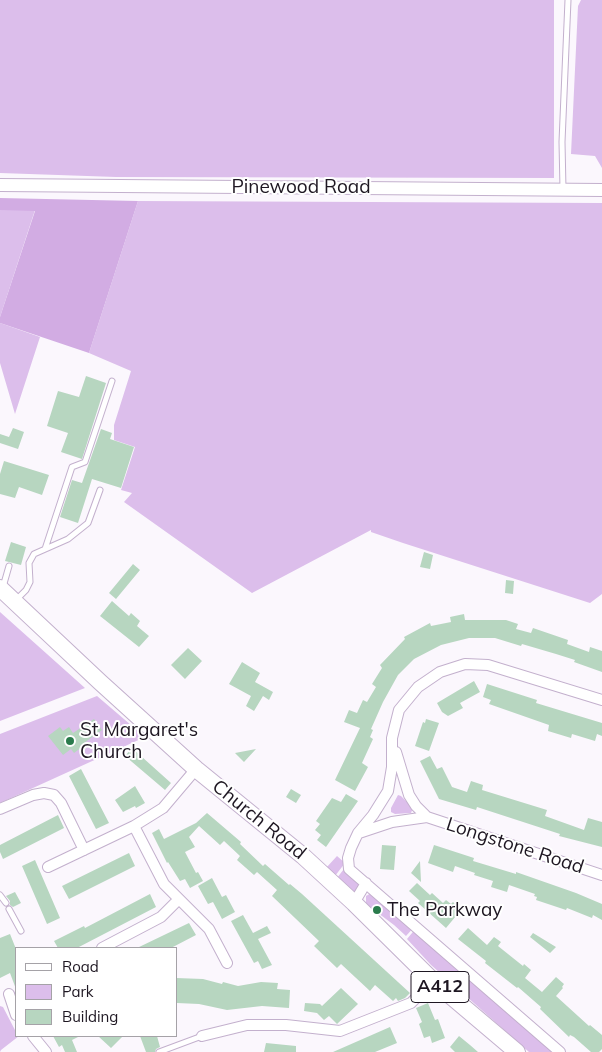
<!DOCTYPE html>
<style>
body{margin:0}
#map{position:relative;width:602px;height:1052px;overflow:hidden;background:#fbf7fd;font-family:Mulish,sans-serif}
canvas{display:block}
.legend{position:absolute;left:15px;top:947px;width:162px;height:90px;box-sizing:border-box;background:#fff;border:1px solid #a5a2a7;margin:0;padding:6px 9px;list-style:none;font-size:15px;color:#1e1722}
.legend li{display:flex;align-items:center;gap:10px;height:25px}
.legend b{width:25px;border:1px solid #a5a2a7}
</style>
<div id="map">
<canvas width="602" height="1052"></canvas>
<ul class="legend">
<li><b style="height:6px;background:#fff"></b>Road</li>
<li><b style="height:14px;background:#dcbeeb"></b>Park</li>
<li><b style="height:14px;background:#b7d6c0"></b>Building</li>
</ul>
</div>
<script>
const ctx = document.querySelector('canvas').getContext('2d');
ctx.lineJoin = 'round';
function fillPath(path, color) { ctx.fillStyle = color; ctx.fill(path, 'evenodd'); }
const poly = rows => new Path2D(rows.map(r => 'M' + r).join(''));
function trace(path, color, width, dash) { ctx.strokeStyle = color; ctx.lineWidth = width; ctx.lineCap = dash ? 'butt' : 'round'; ctx.setLineDash(dash || []); ctx.stroke(path); }
function write(font, color, halo, rows, align = 'center') {
  ctx.font = font + ' Mulish,sans-serif'; ctx.lineWidth = 4; ctx.setLineDash([]); ctx.textBaseline = 'middle'; ctx.strokeStyle = halo; ctx.fillStyle = color; for (const [text, x, y, turn = 0] of rows) {
    ctx.save(); ctx.translate(x, y); ctx.rotate((+turn || 0) * Math.PI / 180); ctx.textAlign = isNaN(turn) ? turn : align; if (halo) ctx.strokeText(text, 0, 0); ctx.fillText(text, 0, 0); ctx.restore();
  }
}
const green = poly([
 [0,0,554,0,554,178,116,177,0,173],
 [581,0,602,0,602,168,595,156,571,154,578,6],
 [138,201,602,203,602,594,590,603,403,543,371,532,371,530,252,593,124,502,132,493,121,490,135,447,114,440,114,425,131,371,89,353],
 [0,210,35,210,0,317],
 [0,323,40,337,15,414,0,363],
 [0,612,85,688,0,721],
 [97,696,145,737,0,803,0,734],
 [398,795,401,796,413,808,411,813,395,814,391,812,391,808],
 [337,856,345,863,335,876,326,868],
 [347,865,362,879,362,890,353,893,337,878],
 [373,892,415,926,406,936,394,925,366,904,366,896],
 [417,927,556,1052,529,1052,431,965,407,939],
 [0,1006,3,1007,16,1032,16,1036,19,1036,1,1050,0,1052]
]);
const forest = poly([
 [0,198,138,201,89,353,0,323,0,317,35,211,0,210]
]);
const building = poly([
 [86,376,106,383,82,459,61,452,68,433,47,426,58,391,79,397],
 [13,428,24,432,18,449,0,443,0,434,9,437],
 [101,429,112,433,110,439,134,447,121,488,92,479,78,523,60,517,72,480,82,483],
 [4,461,49,475,42,495,19,487,15,498,0,494,0,474],
 [11,542,26,547,21,565,5,561],
 [424,552,433,555,430,569,420,567],
 [133,564,140,570,116,599,109,593],
 [506,580,514,581,513,594,505,593],
 [112,601,129,616,131,613,140,621,137,626,149,636,139,647,100,616],
 [464,614,465,620,506,620,518,624,516,629,531,633,533,628,568,640,567,644,589,652,590,647,602,651,602,672,574,662,575,660,556,654,522,644,521,646,495,638,469,638,441,645,414,659,398,675,383,702,371,729,373,730,370,737,373,739,362,763,368,767,355,791,335,780,360,728,344,722,349,710,357,713,363,700,367,702,376,687,372,684,382,668,380,665,405,639,404,637,430,623,431,626,451,622,450,617],
 [188,648,202,661,185,679,171,665],
 [242,662,260,673,255,682,273,692,269,700,263,696,254,711,246,706,251,696,229,684],
 [474,681,480,692,460,703,463,708,448,716,442,712,437,703],
 [487,684,537,700,536,703,602,723,602,736,597,734,595,741,572,734,571,738,548,731,549,725,489,704,491,700,483,697],
 [94,719,102,730,80,746,82,747,74,753,71,749,63,755,48,736,60,727,63,731,69,727,73,733],
 [426,719,439,723,429,751,415,746,423,722,425,723],
 [132,748,171,783,165,790,125,756],
 [256,749,244,762,235,753],
 [430,756,437,769,442,767,452,787,467,792,471,781,483,785,482,790,547,810,545,816,584,830,588,818,602,822,602,847,559,836,560,834,477,807,476,810,439,799,420,761],
 [81,769,109,823,96,829,69,776],
 [135,786,145,803,136,808,135,806,123,812,115,800],
 [291,789,301,795,296,803,286,797],
 [346,794,358,801,326,847,317,840,321,835,315,830,320,824,316,821,332,798,341,802],
 [207,813,241,842,240,844,263,866,265,864,289,885,290,884,302,894,410,993,405,998,398,1001,396,998,393,1001,375,985,370,991,341,964,337,968,314,946,319,941,272,896,277,890,257,872,254,875,237,860,240,856,224,841,220,845,199,826,189,837,195,847,185,852,196,873,198,872,203,881,190,888,185,879,180,881,168,862,167,863,152,833,159,829,164,839,196,823],
 [58,815,64,828,3,859,0,852,0,845],
 [382,845,396,846,394,870,380,869],
 [434,845,474,858,473,861,516,874,516,872,576,893,602,904,602,920,593,915,592,918,567,908,566,910,536,900,537,897,534,896,535,894,509,885,507,892,491,887,493,881,474,875,475,873,455,866,453,872,428,863],
 [129,853,135,866,69,899,62,886],
 [35,860,60,918,47,924,22,866],
 [420,861,421,882,411,873],
 [212,878,222,897,226,895,235,912,222,919,213,902,208,904,198,886],
 [417,883,430,895,432,893,443,903,446,900,451,904,453,902,461,910,446,928,418,903,420,901,409,891],
 [15,892,21,903,13,907,10,905,10,901,6,896],
 [150,894,156,907,77,948,58,948,54,941,84,926,85,928],
 [243,915,253,933,267,926,271,933,258,939,272,965,262,969,258,961,254,963,231,921],
 [189,923,196,935,171,948,137,948],
 [468,928,487,945,494,937,501,942,498,946,523,966,524,964,531,970,525,978,542,992,556,977,564,984,562,987,563,988,556,996,589,1026,590,1025,602,1035,602,1049,599,1052,591,1052,574,1037,570,1035,569,1037,540,1009,541,1007,518,987,517,988,494,970,485,963,486,961,458,939],
 [533,933,556,947,550,953,530,937],
 [10,934,16,949,16,989,10,973,0,978,0,938],
 [176,978,203,979,222,984,223,982,238,986,261,982,278,983,277,989,290,990,289,1008,262,1006,227,1010,199,1004,177,1003],
 [341,988,358,1004,337,1024,329,1016,324,1020,317,1013,304,1011,305,1003,320,1004,322,1006],
 [428,1003,435,1020,438,1019,445,1038,432,1043,430,1036,424,1038,419,1024,422,1022,416,1008],
 [390,1027,397,1043,375,1052,333,1052],
 [53,1036,80,1036,72,1040,77,1052,65,1052,62,1045,59,1047],
 [98,1036,123,1036,111,1048],
 [140,1036,157,1036,160,1047,156,1049,155,1052,146,1052],
 [459,1036,470,1045,478,1052,455,1052,450,1047],
 [266,1043,296,1046,296,1052,264,1052]
]);
const service = poly([
 [563,189,562,142,568,0],
 [45,549,72,467,85,462,112,381],
 [3,587,9,566],
 [17,599,26,590,30,582,29,563,34,554,68,539,88,523,100,490],
 [0,895,6,903],
 [9,909,21,931],
 [159,1052,202,1036]
]);
const minor = poly([
 [396,752,409,795,416,806,427,817],
 [0,809,33,795,44,793,54,795,61,803,84,850],
 [134,826,164,884,209,929,227,963],
 [359,833,392,822,427,817,602,875],
 [48,867,134,826,163,808,196,769],
 [354,903,366,883],
 [102,948,161,917,179,899],
 [9,994,16,1015],
 [33,1036,46,1052],
 [202,1036,247,1025,286,1025,340,1031,411,1003,433,981],
 [560,1052,349,869,348,858,351,848,358,833,373,815,388,791,392,767,392,738,399,710,418,687,440,672,465,664,488,665,602,700]
]);
const tertiary = poly([
 [0,185,602,190]
]);
const primary = poly([
 [0,588,100,682,196,769,303,856,354,903,433,981,517,1052]
]);
const markers = [
 [70,741,5,"#2a7b4c"],
 [377,910,5,"#2a7b4c"]
];
const shields = [
 [440,987,58]
];
const shieldNames = [
 ["A412",440,987]
];
const streetNames = [
 ["Pinewood Road",301,187],
 ["Church Road",259,820,39],
 ["Longstone Road",515,846,18]
];
const poiNames = [
 ["St Margaret's",80,730],
 ["Church",80,752],
 ["The Parkway",387,910]
];
fillPath(green, '#dcbeeb');
fillPath(forest, '#d2ace3');
fillPath(building, '#b7d6c0');
trace(service, '#c3b0cd', 7);
trace(minor, '#c3b0cd', 12);
trace(tertiary, '#c3b0cd', 14);
trace(primary, '#c3b0cd', 18);
trace(service, '#fff', 5);
trace(minor, '#fff', 10);
trace(tertiary, '#fff', 12);
trace(primary, '#fff', 16);
for (const [x, y, r, color] of markers) { const dot = new Path2D(); dot.arc(x, y, r, 0, 2 * Math.PI); ctx.fillStyle = color; ctx.fill(dot); trace(dot, '#fff', 2); }
for (const [x, y, w] of shields) { const box = new Path2D(); box.roundRect(x - w / 2, y - 15.5, w, 31, 4); ctx.fillStyle = '#fff'; ctx.fill(box); trace(box, '#1e1722', 1); }
write('bold 18px', '#1e1722', null, shieldNames);
write('19px', '#1e1722', '#fff', streetNames);
write('19px', '#1e1722', '#fff', poiNames, 'left');
</script>
